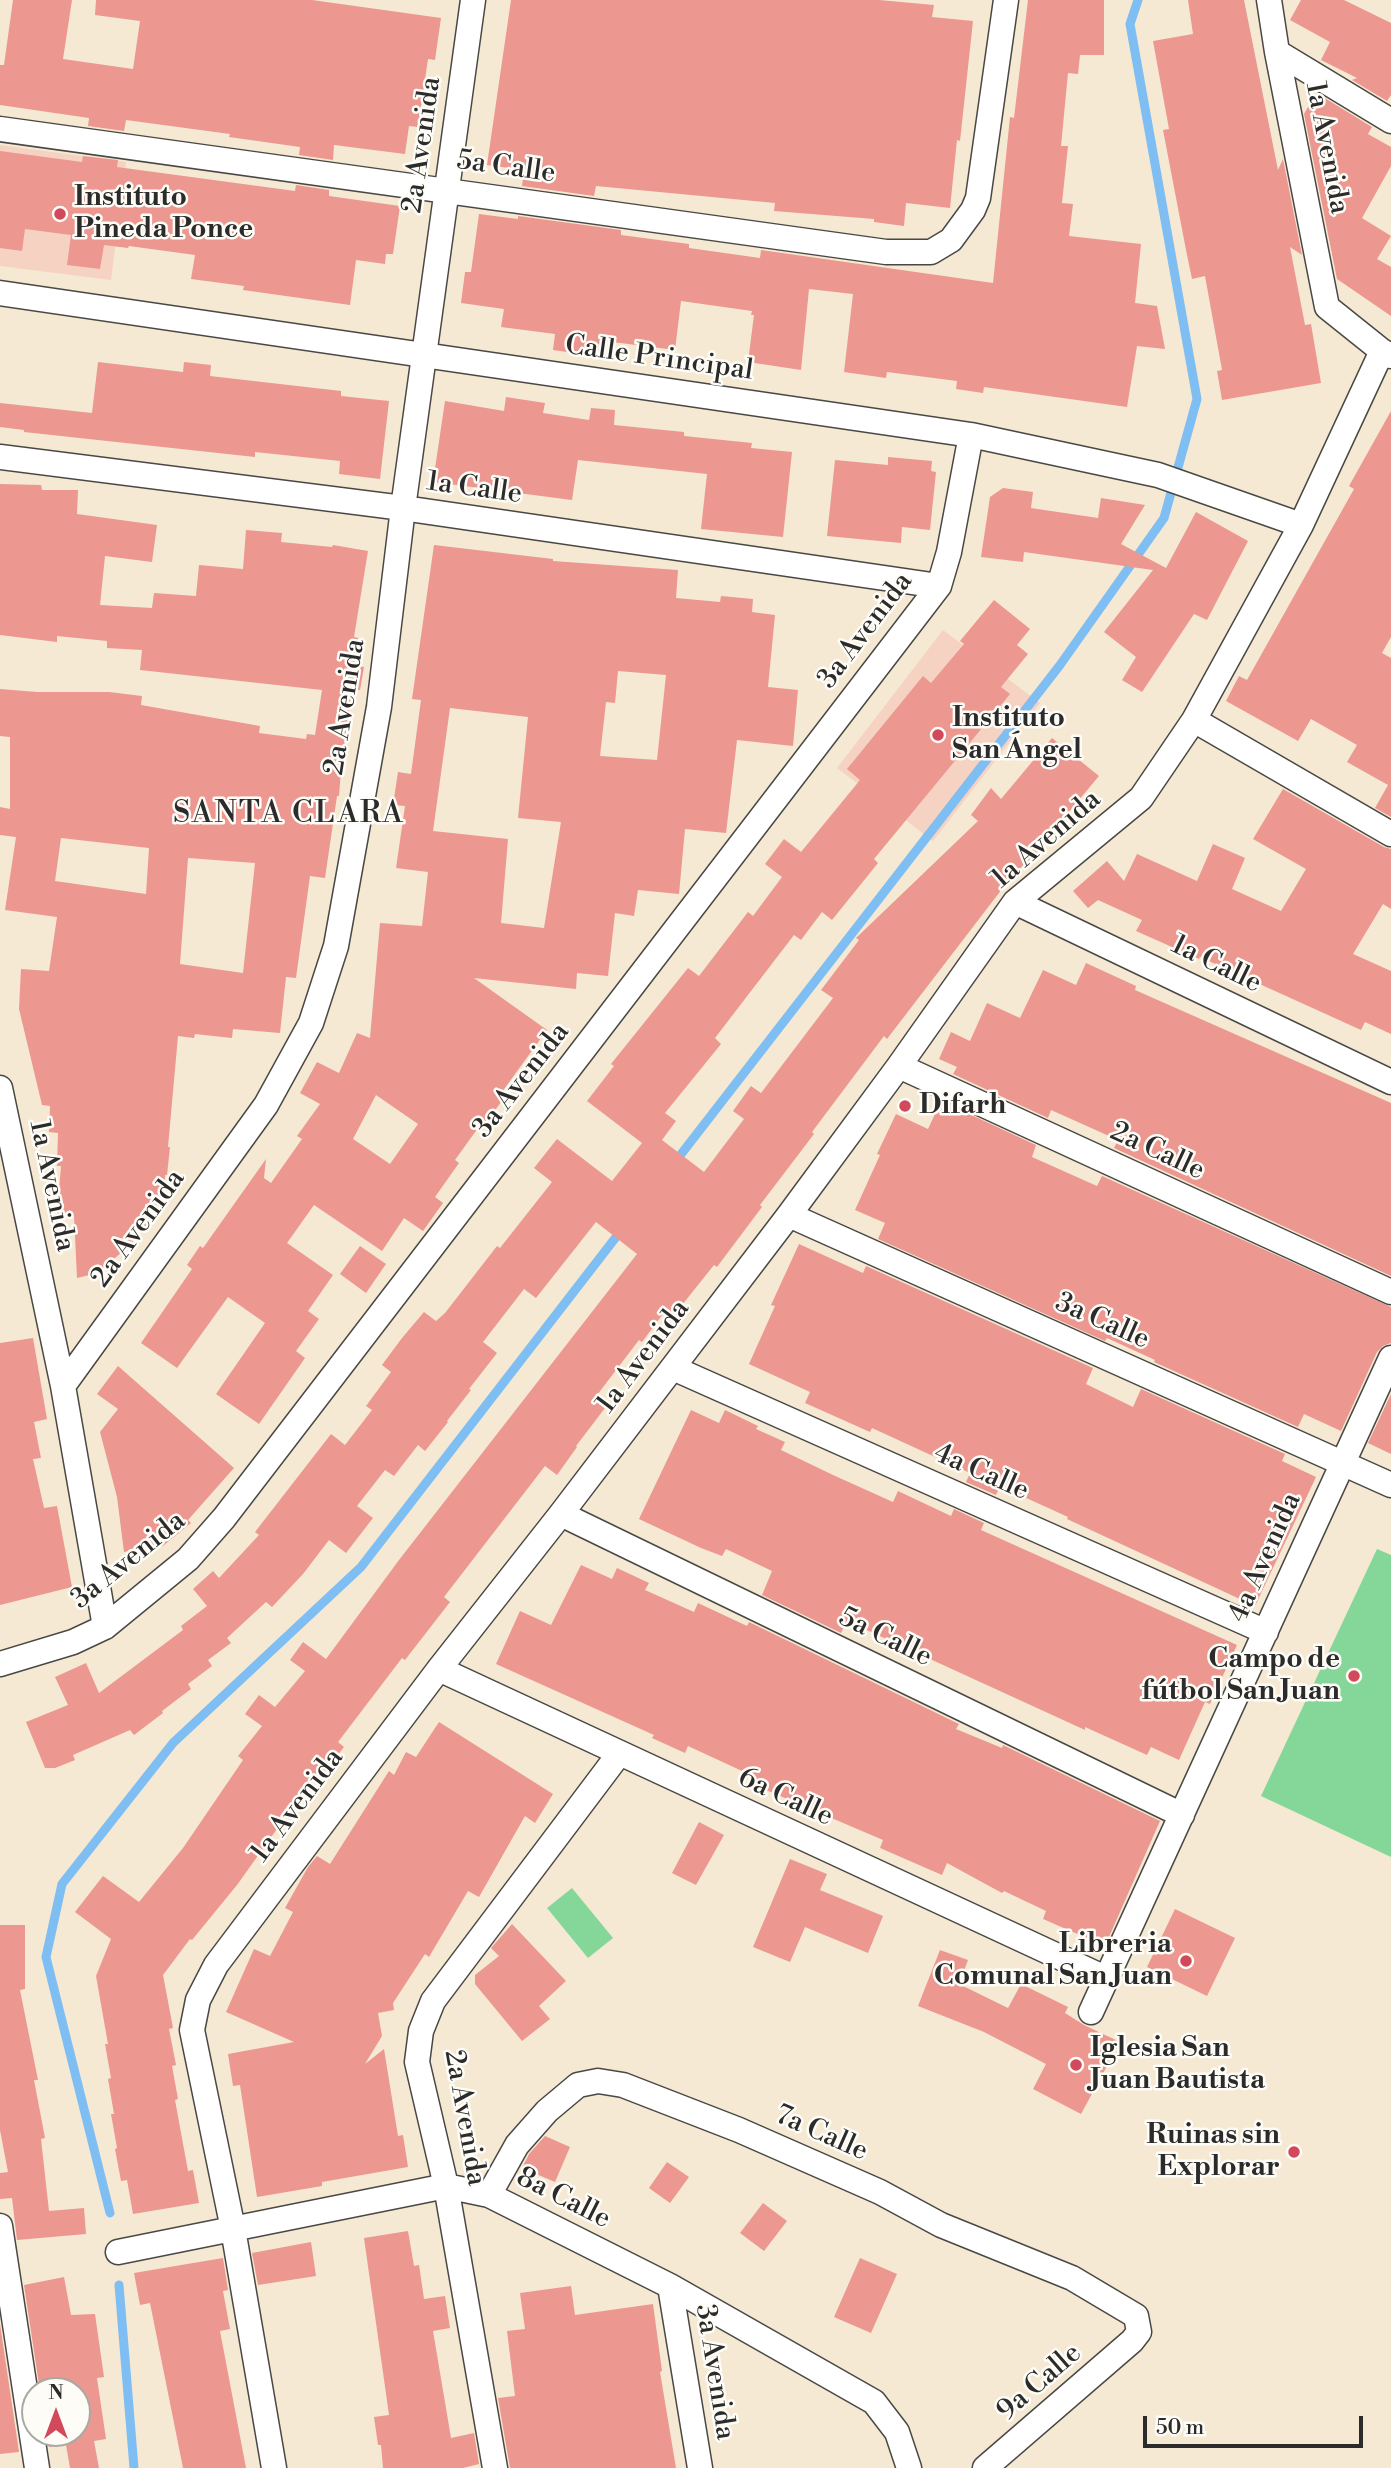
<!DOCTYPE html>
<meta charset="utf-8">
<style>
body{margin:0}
#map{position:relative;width:1391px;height:2468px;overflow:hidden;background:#f5e9d3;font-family:"Libre Bodoni",serif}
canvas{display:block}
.north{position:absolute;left:21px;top:2377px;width:70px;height:70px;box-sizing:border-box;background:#fdfcf7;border:2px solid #a9a8a5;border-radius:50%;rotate:0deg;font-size:19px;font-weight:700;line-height:28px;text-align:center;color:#2b2b2b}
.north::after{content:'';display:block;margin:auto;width:24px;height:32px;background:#d1495b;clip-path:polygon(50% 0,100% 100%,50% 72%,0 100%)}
.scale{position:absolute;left:1143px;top:2416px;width:220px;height:32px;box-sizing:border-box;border:4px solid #2b2b2b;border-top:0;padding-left:9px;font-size:21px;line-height:24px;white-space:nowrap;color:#2b2b2b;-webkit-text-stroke:5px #fdfcf7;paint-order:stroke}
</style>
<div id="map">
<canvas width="1391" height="2468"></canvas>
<div class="north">N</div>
<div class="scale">50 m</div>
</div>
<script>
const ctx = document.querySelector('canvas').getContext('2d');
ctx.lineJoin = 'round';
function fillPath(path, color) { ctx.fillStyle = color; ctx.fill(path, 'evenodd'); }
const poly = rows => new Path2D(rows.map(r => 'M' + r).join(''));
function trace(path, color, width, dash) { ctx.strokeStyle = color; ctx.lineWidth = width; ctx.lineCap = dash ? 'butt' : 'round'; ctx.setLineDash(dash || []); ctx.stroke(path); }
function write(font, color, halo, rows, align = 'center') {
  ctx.font = font + ' "Libre Bodoni",serif'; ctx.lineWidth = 5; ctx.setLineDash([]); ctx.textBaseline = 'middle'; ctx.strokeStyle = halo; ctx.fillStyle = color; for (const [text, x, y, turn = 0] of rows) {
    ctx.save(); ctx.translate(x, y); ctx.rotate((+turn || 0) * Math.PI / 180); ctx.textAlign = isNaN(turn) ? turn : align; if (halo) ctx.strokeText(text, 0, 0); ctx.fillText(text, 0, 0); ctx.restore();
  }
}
const built = poly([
 [0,145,126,162,111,280,0,266],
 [943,630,1040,703,933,841,837,768]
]);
const green = poly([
 [1377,1549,1391,1555,1391,1857,1261,1796],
 [572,1888,613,1938,588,1958,547,1908]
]);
const stream = poly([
 [675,1162,1060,665,1164,518,1197,399,1130,24,1138,0],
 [110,2213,46,1957,62,1884,173,1743,361,1567,623,1228],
 [119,2285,134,2468]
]);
const building = poly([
 [13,0,72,0,63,59,133,69,140,21,95,15,96,0,312,0,441,18,435,60,428,59,418,127,409,126,405,154,334,145,333,160,299,155,300,147,229,137,230,134,126,120,124,131,88,126,89,118,0,105,0,65,4,65],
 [511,0,879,0,934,5,932,17,973,21,960,141,957,140,950,208,906,203,904,226,874,222,874,219,774,211,775,203,596,186,594,196,522,186,524,170,487,165],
 [1028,0,1104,0,1104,55,1080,55,1078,74,1068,73,1061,146,1068,146,1062,203,1073,204,1069,236,1141,244,1135,303,1157,306,1165,349,1137,346,1127,407,984,387,983,393,956,389,957,381,887,372,886,378,844,372,853,294,809,289,801,370,748,362,754,315,751,315,752,311,681,301,675,350,605,341,603,357,553,350,555,334,501,327,504,309,461,303,465,272,471,272,479,214,518,219,518,216,621,230,621,235,689,244,689,248,760,258,761,250,993,283,1010,117,1014,118],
 [1188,0,1244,0,1278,170,1283,159,1302,255,1290,247,1305,325,1311,324,1321,383,1222,400,1217,371,1222,370,1205,276,1192,279,1186,250,1163,130,1169,129,1153,41,1193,34],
 [1301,0,1344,0,1391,23,1391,95,1387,101,1352,80,1357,78,1321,60,1330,42,1290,20],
 [1323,97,1372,127,1368,134,1391,147,1391,166,1362,218,1391,236,1377,259,1391,267,1391,316,1337,279,1304,114,1309,105],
 [0,151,82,162,83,156,118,160,117,167,295,191,296,185,329,190,329,196,400,206,393,254,386,254,385,264,356,260,350,305,243,290,244,286,191,279,195,255,129,246,128,248,104,245,100,269,67,265,71,235,25,229,22,251,0,248],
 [98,362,183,372,184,362,211,365,210,376,341,391,341,396,389,401,380,479,339,474,340,461,255,452,255,457,24,432,24,430,0,427,0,403,92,413],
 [506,397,545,403,543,413,589,420,591,408,615,410,614,425,684,432,684,436,752,443,751,448,792,452,783,537,701,529,707,474,578,460,572,500,433,482,445,401,504,411],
 [1391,411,1391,637,1382,653,1391,658,1391,817,1375,808,1388,785,1347,762,1357,745,1311,719,1298,741,1226,701,1239,676,1247,680,1354,489,1349,486],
 [888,457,932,461,931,471,936,472,930,530,902,527,901,543,827,536,835,460,888,465],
 [0,484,41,485,42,490,78,490,77,514,157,525,152,562,105,556,100,605,152,608,154,593,196,596,199,565,243,569,246,530,282,533,281,542,332,547,333,545,368,551,354,637,358,638,354,665,364,667,360,690,352,689,341,770,339,796,337,796,325,878,310,876,296,978,286,977,280,1033,233,1029,232,1038,195,1034,194,1038,178,1036,168,1147,170,1147,167,1175,165,1175,163,1206,145,1204,148,1226,132,1228,133,1242,98,1273,77,1278,74,1216,57,1215,61,1166,57,1166,58,1133,49,1132,50,1106,42,1105,19,1009,21,969,49,971,57,917,5,910,16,837,0,835,0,807,10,809,10,737,0,736,0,689,37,692,109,692,142,696,141,705,260,726,259,733,306,739,307,734,315,735,322,690,140,670,142,650,107,648,107,641,57,636,57,642,0,635],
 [61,838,149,848,146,894,55,881],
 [188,858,255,863,243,973,180,964],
 [1003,488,1033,492,1031,508,1098,518,1101,498,1145,505,1121,544,1166,568,1196,512,1248,541,1207,620,1194,614,1142,692,1122,680,1136,657,1104,632,1153,570,1024,552,1023,562,981,557,990,497],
 [434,545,553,559,553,561,678,570,676,598,720,602,721,596,753,599,752,612,775,615,768,687,798,690,793,746,737,740,726,833,685,829,679,894,638,890,634,916,615,913,608,976,577,973,576,989,474,978,547,1030,502,1092,506,1095,486,1123,483,1121,455,1160,459,1163,435,1197,443,1203,423,1231,404,1218,382,1251,314,1205,287,1243,333,1275,308,1311,319,1319,296,1351,305,1358,259,1424,216,1394,265,1323,228,1297,177,1368,141,1343,192,1269,187,1265,200,1246,203,1248,266,1159,264,1178,271,1183,302,1139,297,1136,320,1104,300,1093,317,1062,339,1073,357,1033,370,1038,380,923,422,926,428,872,396,868,405,806,393,805,398,772,411,774,421,700,412,699],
 [618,671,666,675,657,760,600,756,606,702,615,703],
 [450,708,528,717,518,818,561,822,544,928,501,923,508,839,433,831],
 [376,1095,418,1124,390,1164,353,1139],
 [994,600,1030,629,1017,645,1028,654,1001,687,1010,694,874,859,878,863,832,920,822,912,801,940,794,935,715,1038,721,1044,665,1113,676,1121,662,1140,704,1172,744,1119,733,1111,751,1086,761,1093,833,998,821,990,859,940,856,938,978,821,971,815,991,788,1001,799,1052,738,1099,776,1068,813,1039,840,1044,846,1012,876,887,1039,884,1036,812,1132,814,1134,760,1205,762,1207,717,1267,714,1265,670,1320,663,1314,642,1342,639,1340,594,1399,605,1408,576,1446,577,1447,557,1475,545,1466,444,1597,450,1602,405,1660,402,1658,338,1742,344,1747,324,1773,319,1770,237,1885,192,1940,190,1939,163,1975,173,2028,169,2029,176,2065,172,2066,178,2099,175,2100,188,2171,193,2170,199,2203,133,2214,127,2180,121,2181,115,2149,117,2148,111,2114,114,2114,108,2079,111,2078,105,2044,108,2044,96,1976,111,1939,75,1912,103,1876,139,1902,183,1848,243,1760,238,1756,262,1726,245,1714,259,1695,275,1707,305,1671,290,1660,303,1642,326,1659,399,1560,637,1254,596,1222,536,1298,524,1289,483,1342,497,1353,469,1389,471,1390,447,1421,448,1422,425,1451,418,1445,394,1476,385,1470,357,1506,373,1518,346,1553,329,1540,303,1574,272,1607,266,1602,227,1638,231,1643,208,1660,212,1666,188,1684,191,1689,162,1711,163,1713,134,1735,130,1730,73,1755,75,1760,55,1768,45,1768,26,1722,68,1705,55,1677,86,1663,99,1693,183,1630,181,1626,207,1606,193,1589,213,1571,219,1578,259,1535,255,1532,331,1434,345,1445,372,1410,366,1406,391,1372,382,1365,402,1338,424,1312,436,1321,445,1313,497,1246,500,1248,552,1182,534,1168,557,1139,612,1181,642,1143,587,1101,614,1066,611,1064,688,968,699,976,748,912,753,916,782,877,765,864,784,839,801,852,860,780,847,769,923,676,931,683,964,644,960,641],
 [1283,789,1384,847,1391,849,1391,909,1383,904,1353,954,1391,971,1391,1034,1365,1022,1361,1030,1200,957,1199,959,1136,931,1142,920,1098,900,1088,908,1073,891,1107,861,1124,881,1137,854,1197,881,1213,844,1245,858,1232,889,1281,911,1306,869,1253,839],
 [1086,963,1136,986,1135,990,1391,1103,1391,1276,1114,1148,1118,1140,1051,1110,1048,1118,953,1074,957,1067,939,1059,951,1032,970,1041,987,1003,1020,1018,1043,970,1076,985],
 [941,1101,1036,1145,1032,1157,1097,1186,1102,1176,1391,1307,1391,1343,1383,1346,1377,1352,1341,1431,1304,1414,1298,1427,1154,1362,1155,1360,1107,1338,1105,1341,878,1239,885,1223,855,1210,880,1155,877,1154,896,1114,928,1129],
 [799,1244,863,1273,866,1266,1093,1368,1086,1384,1133,1407,1141,1389,1285,1454,1282,1461,1316,1477,1255,1606,1067,1519,1068,1517,1000,1486,996,1495,966,1482,970,1473,872,1428,870,1432,805,1403,810,1392,749,1364,775,1306,771,1305],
 [360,1246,386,1264,366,1293,340,1274],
 [33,1338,47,1419,34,1422,41,1458,33,1459,44,1508,57,1506,72,1587,0,1605,0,1343],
 [118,1366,234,1468,188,1520,191,1523,163,1546,124,1552,117,1497,100,1432,118,1409,97,1394],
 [1391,1394,1391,1454,1368,1443],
 [691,1410,719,1423,725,1410,758,1426,756,1429,785,1442,781,1450,833,1475,893,1502,898,1491,951,1516,954,1509,984,1523,981,1530,1237,1645,1210,1704,1205,1702,1179,1760,1151,1747,1147,1755,1085,1727,1085,1730,847,1621,841,1633,762,1595,772,1571,726,1549,722,1556,701,1548,639,1519],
 [581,1565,612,1579,617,1568,649,1583,645,1590,694,1612,698,1603,747,1626,749,1622,959,1724,956,1729,1002,1748,1003,1745,1160,1821,1105,1946,1043,1919,1046,1911,1004,1891,1002,1893,947,1863,942,1875,880,1848,883,1840,752,1784,755,1777,688,1746,685,1753,652,1738,654,1735,496,1664,520,1611,551,1625],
 [439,1722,553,1794,535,1823,525,1816,479,1897,468,1891,429,1957,425,1954,393,2003,394,2010,378,2013,382,2036,365,2064,384,2049,398,2136,403,2135,408,2167,322,2182,322,2186,257,2197,240,2085,233,2086,228,2054,294,2042,226,2012,254,1949,270,1956,293,1912,285,1908,308,1867,317,1856,330,1864,389,1771,394,1775,406,1752,416,1757],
 [699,1822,724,1835,696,1885,672,1873],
 [790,1859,827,1874,820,1890,883,1916,868,1953,805,1927,790,1962,753,1947],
 [1175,1909,1235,1938,1207,1996,1147,1967],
 [512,1924,566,1981,539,2006,550,2019,522,2041,475,1984,475,1975,499,1956,491,1948],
 [0,1925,25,1925,25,1989,20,1990,38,2080,34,2080,45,2138,41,2139,49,2211,84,2208,86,2234,17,2240,12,2198,0,2199,0,2173,8,2172,0,2130],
 [940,1950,968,1960,959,1984,1008,2008,1021,1984,1068,2007,1065,2013,1084,2025,1120,2042,1081,2114,1033,2089,1046,2064,984,2032,918,2006],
 [545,2136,570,2147,555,2182,522,2168,529,2154],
 [667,2162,689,2177,670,2203,649,2188],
 [763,2203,787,2221,764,2251,740,2233],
 [408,2231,414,2266,419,2265,424,2299,445,2296,450,2328,433,2331,451,2438,474,2433,479,2464,463,2468,383,2468,381,2445,378,2445,374,2417,389,2415,364,2238],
 [311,2242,316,2276,258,2285,252,2253],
 [223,2258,228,2290,223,2291,230,2329,220,2331,246,2468,183,2468,150,2303,140,2305,134,2273],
 [860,2258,897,2274,871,2333,834,2317],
 [64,2277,71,2315,95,2314,104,2377,97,2378,106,2439,94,2441,99,2468,70,2468,66,2445,49,2447,47,2433,77,2433,77,2391,40,2391,24,2285],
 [571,2286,575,2315,653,2304,662,2371,660,2372,676,2468,510,2468,498,2398,515,2396,507,2331,525,2329,520,2293],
 [0,2324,19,2452,0,2454]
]);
const minor = poly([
 [1269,0,1277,52,1327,307,1382,351,1391,356],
 [1277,52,1391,121],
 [0,129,886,252,931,252,951,240,973,210,978,198,1006,0],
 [0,293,971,435,1158,475,1301,525],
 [0,457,403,508,939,586],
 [1194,720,1391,834],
 [1015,902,1391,1082],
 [899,1066,1391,1292],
 [0,1088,63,1386,105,1627],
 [789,1215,1391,1485],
 [673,1368,1266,1632],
 [63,1386,266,1105,311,1023,336,946,379,707,403,508,473,0],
 [561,1514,1182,1815],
 [0,1664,73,1642,105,1627,188,1559,224,1518,939,586,949,552,971,435],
 [439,1669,1107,1979],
 [1091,2012,1391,1358],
 [489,2195,517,2145,547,2111,578,2085,598,2081,623,2085,739,2130,880,2192,941,2225,1072,2278,1136,2316,1139,2332,1132,2341,985,2468],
 [0,2226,37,2468],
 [118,2252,446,2186,489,2195,670,2286,874,2402,897,2432,909,2468],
 [670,2286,700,2468],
 [274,2468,233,2229,192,2030,198,2000,216,1965,439,1669,561,1514,789,1215,899,1066,1015,902,1141,798,1194,720,1301,525,1382,351],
 [495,2468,446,2186,417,2062,421,2031,433,2001,619,1754]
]);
const markers = [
 [60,214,7,"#d1495b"],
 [938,735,7,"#d1495b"],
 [905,1106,7,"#d1495b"],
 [1354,1676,7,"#d1495b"],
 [1186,1961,7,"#d1495b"],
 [1076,2065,7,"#d1495b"],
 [1294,2152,7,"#d1495b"]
];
const streetNames = [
 ["2a Avenida",423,145,-82],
 ["1a Avenida",1326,148,79],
 ["5a Calle",506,168,8],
 ["Calle Principal",659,359,8],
 ["1a Calle",474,489,8],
 ["3a Avenida",866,631,-53],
 ["2a Avenida",346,707,-81],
 ["1a Avenida",1047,840,-41],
 ["1a Calle",1216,965,26],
 ["3a Avenida",522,1081,-52],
 ["2a Calle",1157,1152,25],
 ["1a Avenida",51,1186,78],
 ["2a Avenida",139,1229,-54],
 ["3a Calle",1102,1322,24],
 ["1a Avenida",644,1357,-53],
 ["4a Calle",981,1473,24],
 ["4a Avenida",1266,1558,-66],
 ["3a Avenida",129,1561,-39],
 ["5a Calle",885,1638,26],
 ["6a Calle",785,1798,25],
 ["1a Avenida",298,1806,-53],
 ["2a Avenida",464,2118,80],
 ["7a Calle",821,2134,24],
 ["8a Calle",563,2199,27],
 ["3a Avenida",714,2372,81],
 ["9a Calle",1040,2383,-41]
];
const poiNames = [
 ["Instituto",74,198],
 ["Pineda Ponce",74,230],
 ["Instituto",952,719],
 ["San Ángel",952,751],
 ["Difarh",919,1106],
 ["Campo de",1340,1660,"right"],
 ["fútbol San Juan",1340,1692,"right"],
 ["Libreria",1172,1945,"right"],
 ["Comunal San Juan",1172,1977,"right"],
 ["Iglesia San",1090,2049],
 ["Juan Bautista",1090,2081],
 ["Ruinas sin",1280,2136,"right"],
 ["Explorar",1280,2168,"right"]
];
const neighbourhoodNames = [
 ["SANTA CLARA",289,815]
];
fillPath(built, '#f6d2c3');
fillPath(green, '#84d798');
trace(stream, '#7ebef3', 9);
fillPath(building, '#ec9790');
trace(minor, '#494844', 27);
trace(minor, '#fff', 24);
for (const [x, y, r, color] of markers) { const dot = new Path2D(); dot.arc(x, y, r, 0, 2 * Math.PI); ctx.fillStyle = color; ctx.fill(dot); trace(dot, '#fdfcf7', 2.5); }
write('28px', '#2b2b2b', '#fdfcf7', streetNames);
write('bold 28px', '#2b2b2b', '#fdfcf7', poiNames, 'left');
ctx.letterSpacing = '2px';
write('30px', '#2b2b2b', '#fdfcf7', neighbourhoodNames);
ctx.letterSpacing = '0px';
</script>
